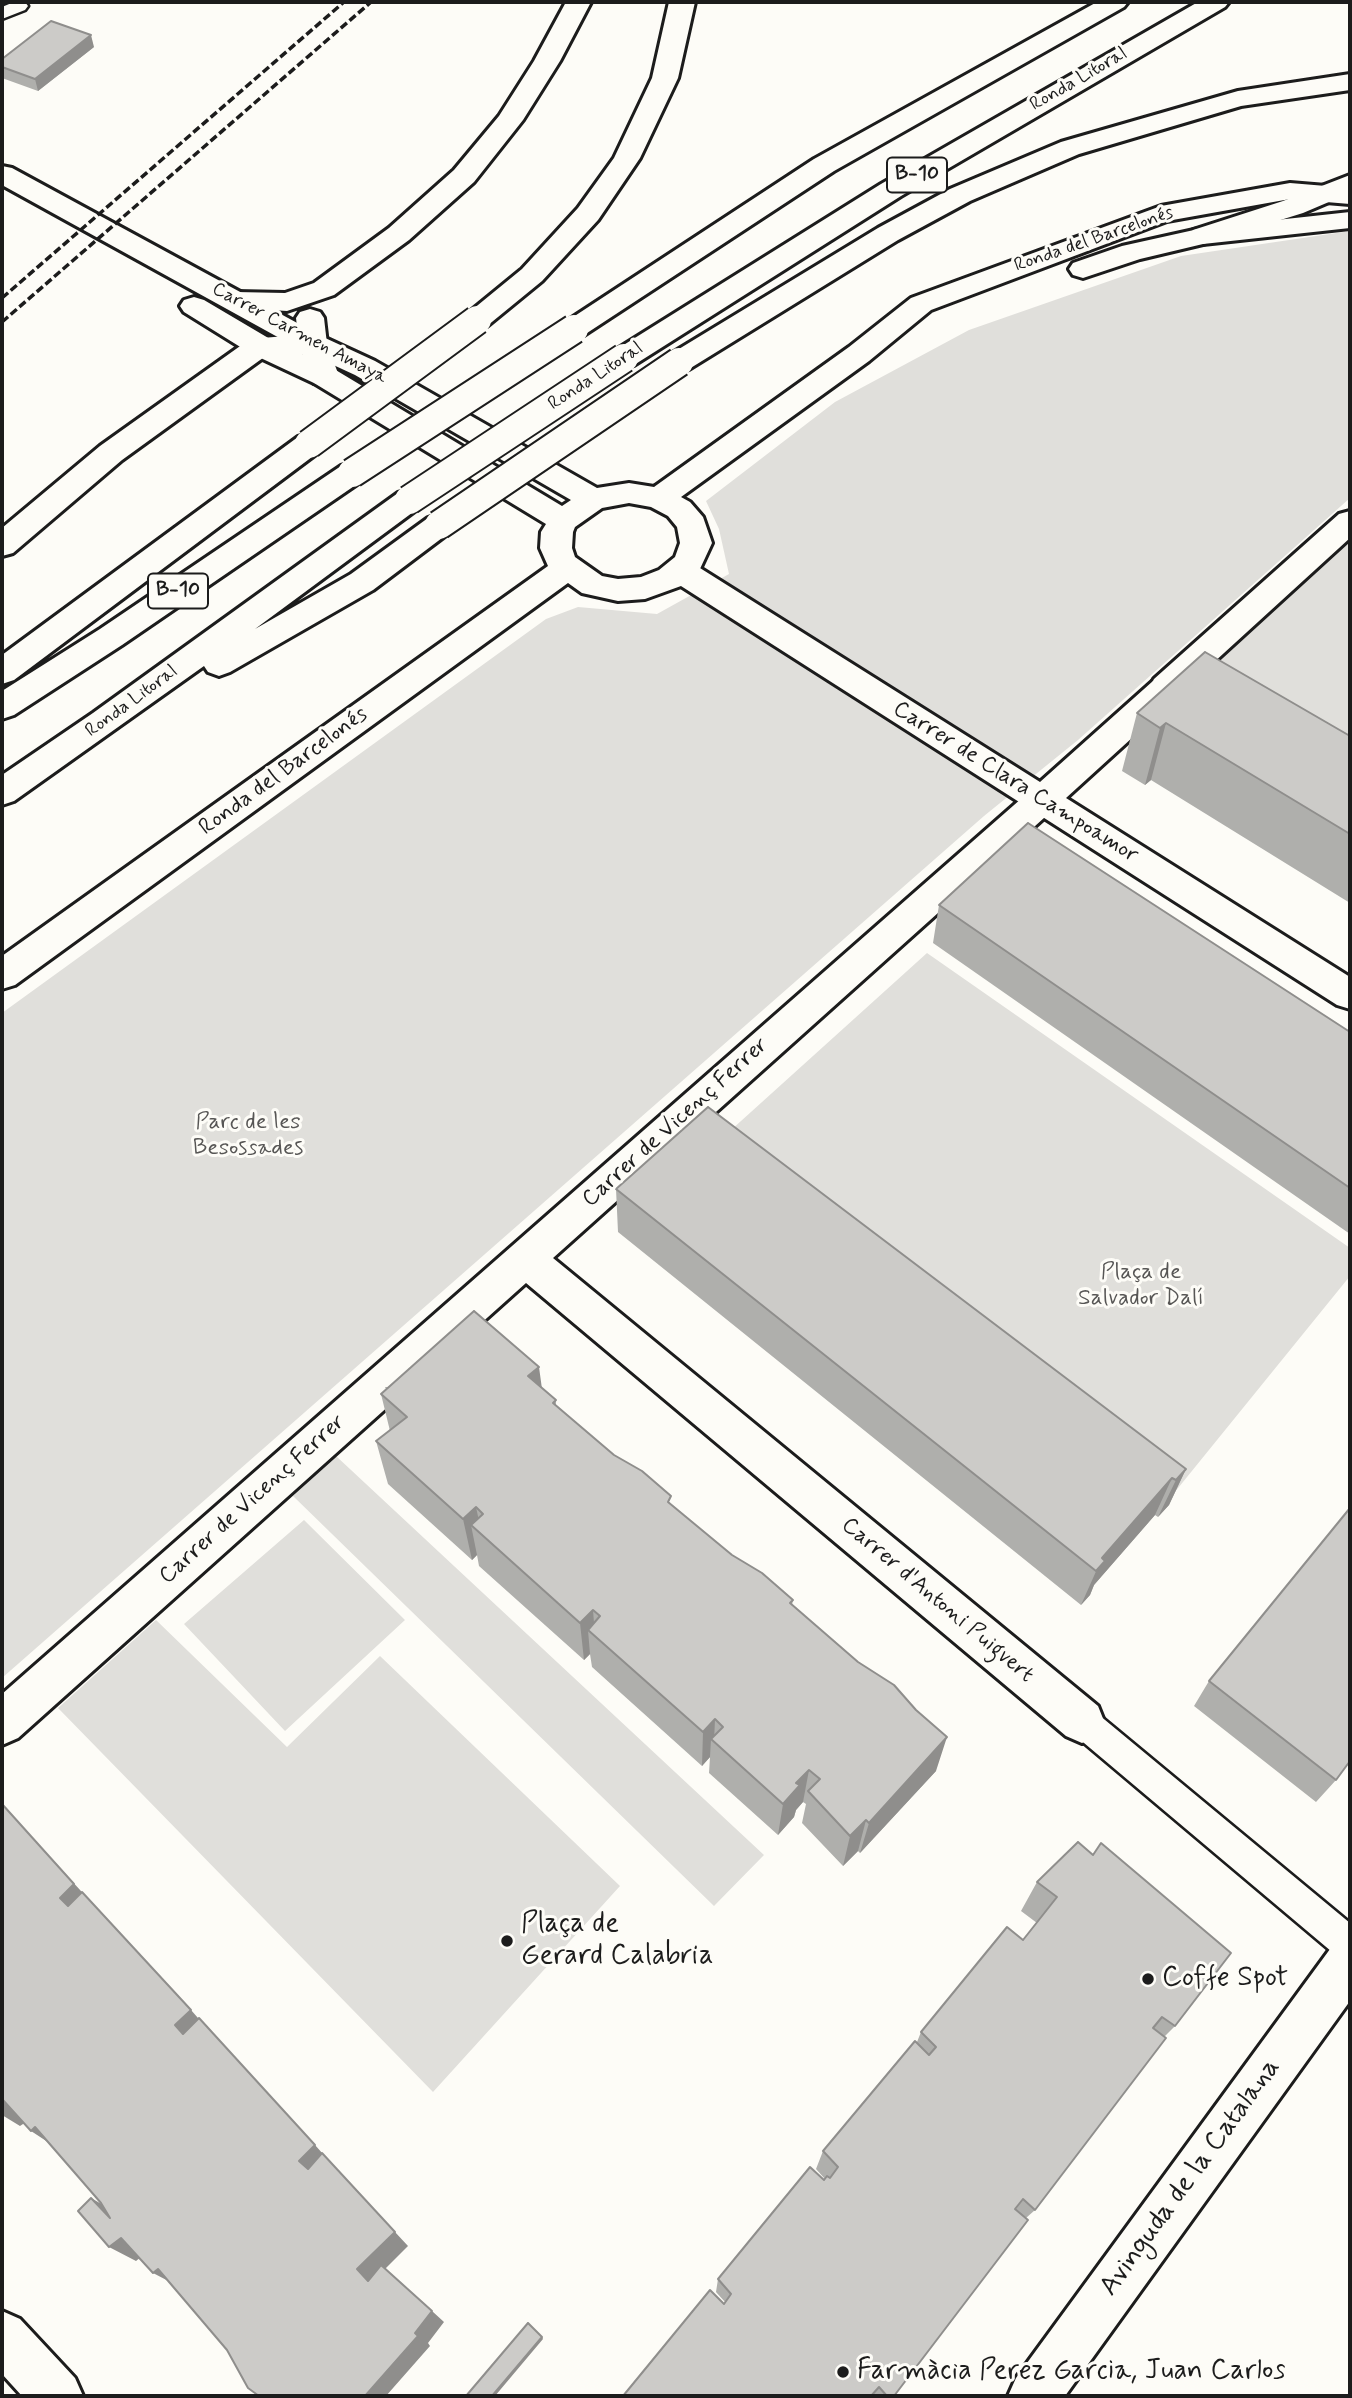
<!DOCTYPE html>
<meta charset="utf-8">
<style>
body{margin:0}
#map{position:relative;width:1352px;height:2398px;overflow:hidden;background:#fdfcf7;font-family:Mynerve,sans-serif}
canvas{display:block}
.frame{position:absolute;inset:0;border:4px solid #1c1c1c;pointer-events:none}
</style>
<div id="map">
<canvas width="1352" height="2398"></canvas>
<div class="frame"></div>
</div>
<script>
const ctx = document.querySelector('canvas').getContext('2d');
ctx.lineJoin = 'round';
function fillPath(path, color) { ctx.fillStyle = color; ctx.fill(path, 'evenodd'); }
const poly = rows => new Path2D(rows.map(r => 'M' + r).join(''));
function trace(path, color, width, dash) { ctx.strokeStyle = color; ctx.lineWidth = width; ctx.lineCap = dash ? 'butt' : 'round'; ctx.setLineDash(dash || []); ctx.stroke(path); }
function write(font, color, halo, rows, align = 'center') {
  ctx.font = font + ' Mynerve,sans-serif'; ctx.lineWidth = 6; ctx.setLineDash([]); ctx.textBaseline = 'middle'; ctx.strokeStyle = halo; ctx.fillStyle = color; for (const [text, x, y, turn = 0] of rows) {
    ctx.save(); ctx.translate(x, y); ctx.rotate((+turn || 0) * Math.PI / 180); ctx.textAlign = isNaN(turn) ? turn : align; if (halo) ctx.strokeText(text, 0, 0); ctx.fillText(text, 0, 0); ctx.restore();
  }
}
const green = poly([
 [1350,231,1350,498,1078,740,984,816,2,1678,2,1013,546,619,578,607,657,614,729,574,719,529,706,501,835,402,969,330,1181,256],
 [1350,539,1350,780,1189,687],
 [927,953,1350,1248,1350,1276,1170,1498,710,1149],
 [336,1456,764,1855,714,1906,293,1496],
 [304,1520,405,1620,285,1731,184,1624],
 [156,1620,287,1747,380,1656,620,1886,433,2092,58,1708]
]);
const service = poly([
 [14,2,25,2,28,6,25,10,2,19,2,7,14,2],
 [1082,1705,1093,1710,1350,1923,1350,1962,1338,1957,1071,1732,1066,1721,1071,1710,1082,1705]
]);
const pedestrian = poly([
 [1350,511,1350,538,1178,695,1166,699,1154,695,1150,687,1154,679,1339,514,1350,511],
 [1042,787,1054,791,1059,800,1054,809,553,1258,1098,1706,1104,1721,1098,1736,1082,1743,1066,1736,526,1283,18,1738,2,1745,2,1694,1030,791,1042,787]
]);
const minor = poly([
 [681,560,692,563,1040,782,1153,681,1165,677,1177,681,1181,689,1177,697,1066,798,1350,977,1350,1009,1337,1005,670,579,665,571,670,563,681,560]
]);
const tertiary = poly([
 [2,166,12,168,323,337,375,361,597,488,629,483,654,487,849,347,911,298,1161,206,1290,183,1350,188,1350,204,1290,199,1167,221,931,310,869,361,681,497,690,502,703,517,712,543,699,571,681,586,645,599,618,601,582,593,568,583,15,985,2,989,2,956,548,566,540,548,541,532,546,524,314,383,250,353,184,312,180,306,184,300,194,297,204,300,270,339,334,369,562,506,571,500,355,375,303,351,2,185,2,166],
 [629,503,651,507,668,516,677,527,680,543,675,557,659,570,641,577,618,579,602,576,575,557,572,548,573,532,575,527,602,508,629,503],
 [1350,212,1350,228,1203,244,1140,259,1083,278,1073,275,1069,269,1073,263,1122,246,1203,228,1350,212],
 [1350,1939,1350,2001,1065,2396,1008,2396,1016,2378,1333,1945,1350,1939],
 [2,2311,20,2319,75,2378,83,2396,22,2396,2,2374,2,2311]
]);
const trunk = poly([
 [566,2,591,2,560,61,523,120,474,182,409,240,334,295,287,311,226,307,222,301,226,295,236,292,285,293,314,283,389,228,454,170,499,116,534,61,566,2],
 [669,2,695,2,678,78,640,158,598,220,542,281,487,326,477,329,467,326,463,320,467,314,522,269,578,208,614,158,652,78,669,2],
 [1097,2,1128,2,1124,7,834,171,584,335,574,338,564,335,560,329,564,323,814,159,1097,2],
 [1198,2,1229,2,1225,7,901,196,634,365,624,367,614,365,609,358,614,351,881,184,1198,2],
 [1350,74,1350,90,1241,106,1079,154,970,201,898,240,689,369,679,371,669,369,664,362,669,355,878,228,950,189,1061,142,1238,91,1350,74],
 [1350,175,1350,193,1303,213,1203,244,1193,242,1189,236,1193,230,1283,201,1350,175],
 [310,309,320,312,324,318,327,344,339,376,334,383,324,385,314,383,302,354,267,355,122,460,13,553,2,556,2,528,100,446,250,339,298,335,296,318,300,312,310,309],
 [309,434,320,437,324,444,320,451,14,680,2,684,2,655,298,437,309,434],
 [352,463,363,466,367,473,363,480,122,645,14,715,2,719,2,691,100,629,341,466,352,463],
 [409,490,420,493,424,500,420,507,255,629,351,574,428,518,439,514,450,518,454,525,450,532,373,590,230,672,219,676,208,672,204,666,14,801,2,805,2,775,93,713,398,493,409,490]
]);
const rail = poly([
 [2,298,344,2],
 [2,322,371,2]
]);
const trunkBridge = poly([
 [309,444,477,320],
 [352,473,574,329],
 [409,500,624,358],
 [439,525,679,362]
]);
const wall = poly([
 [94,47,38,91,2,78,2,59],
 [1137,713,1350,736,1350,903,1151,780,1145,785,1122,771],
 [939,905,1350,1032,1350,1234,933,943],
 [616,1189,1186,1469,1169,1505,1158,1517,1155,1515,1094,1585,1090,1595,1081,1605,618,1232],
 [385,1387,542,1388,556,1400,556,1406,671,1504,732,1555,793,1600,792,1605,936,1771,860,1853,858,1851,843,1866,802,1823,806,1804,803,1802,796,1810,794,1817,778,1835,709,1773,710,1757,702,1766,592,1667,590,1654,584,1660,479,1566,477,1555,472,1560,388,1484,376,1441,390,1431,381,1394,386,1389],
 [1209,1681,1336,1780,1316,1802,1194,1706],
 [1078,1842,1175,2026,1164,2037,1035,2210,1026,2218,894,2396,623,2396,724,2304,725,2302,716,2292,718,2279,824,2180,825,2179,816,2169,823,2151,917,2042,921,2032,1023,1940,1037,1923,1021,1911,1037,1882]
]);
const shadedWall = poly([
 [91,35,94,47,38,91,35,79],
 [1166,723,1151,780,1145,785,1160,728],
 [539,1367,545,1411,528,1376],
 [1186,1469,1169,1505,1158,1517,1176,1480],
 [1172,1478,1155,1515,1094,1585,1090,1595,1081,1605,1102,1558],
 [476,1507,482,1535,471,1525,477,1555,472,1560,463,1519],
 [593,1610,595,1636,588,1630,590,1654,584,1660,580,1623],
 [715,1719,714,1742,711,1739,710,1757,702,1766,703,1732],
 [947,1737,936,1771,860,1853,869,1823],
 [809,1770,803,1802,796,1810,794,1817,778,1835,783,1804,796,1783],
 [2,1804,100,1912,87,1926,60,1898],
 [866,1820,858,1851,843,1866,850,1836],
 [191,2010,212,2034,198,2048,175,2025],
 [2,2099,32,2118,20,2126,2,2115],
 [35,2127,60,2150,31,2131],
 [315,2145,331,2163,316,2178,299,2161],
 [91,2198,119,2214,110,2218],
 [395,2232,408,2246,372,2282,368,2281,357,2269],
 [121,2238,147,2252,136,2261,109,2247],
 [158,2269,178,2286,153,2273],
 [432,2311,444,2322,428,2343,430,2346,386,2396,365,2396],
 [542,2337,543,2339,495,2396,492,2396]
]);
const building = poly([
 [51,21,91,35,35,79,2,67,2,59,51,21],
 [1205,652,1350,736,1350,834,1166,723,1160,728,1137,713,1205,652],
 [1028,823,1350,1032,1350,1188,939,905,1028,823],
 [708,1107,1186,1469,1176,1480,1172,1478,1102,1558,1105,1561,1096,1571,616,1189,708,1107],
 [474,1311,539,1367,528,1376,556,1400,553,1403,614,1455,642,1471,671,1496,668,1502,732,1555,762,1573,793,1600,790,1603,858,1662,894,1685,916,1710,947,1737,869,1823,866,1820,850,1836,808,1791,820,1779,809,1770,796,1783,800,1785,783,1804,711,1739,723,1727,715,1719,703,1732,588,1630,600,1616,593,1610,580,1623,471,1525,483,1514,476,1507,463,1519,376,1441,407,1417,381,1394,474,1311],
 [1350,1508,1350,1761,1336,1780,1209,1681,1350,1508],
 [2,1804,74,1884,60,1898,68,1906,82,1892,191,2010,175,2025,183,2034,199,2018,315,2145,299,2161,308,2169,322,2153,395,2232,357,2269,368,2281,381,2265,432,2311,415,2333,418,2336,365,2396,259,2396,248,2388,227,2350,158,2269,153,2273,121,2238,109,2247,78,2211,91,2198,110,2218,101,2203,35,2127,31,2131,2,2099,2,1804],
 [1078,1842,1093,1855,1101,1843,1231,1953,1175,2026,1162,2017,1153,2028,1166,2038,1035,2210,1023,2199,1015,2209,1028,2220,894,2396,887,2396,879,2387,871,2396,623,2396,710,2290,724,2304,731,2294,718,2279,810,2167,824,2180,827,2176,830,2178,838,2167,823,2151,915,2041,929,2055,936,2047,921,2032,1007,1927,1023,1940,1057,1897,1037,1882,1078,1842],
 [528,2323,542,2337,492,2396,466,2396,528,2323]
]);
const markers = [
 [507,1941,7,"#1c1c1c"],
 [1148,1979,7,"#1c1c1c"],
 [843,2372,7,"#1c1c1c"]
];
const farStreetnames = [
 ["Ronda Litoral",1079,80,-30],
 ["Ronda del Barcelonés",1094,240,-19],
 ["Carrer Carmen Amaya",299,334,28],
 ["Ronda Litoral",596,377,-33],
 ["Ronda Litoral",132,702,-36]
];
const shields = [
 [917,175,60],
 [178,591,60]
];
const shieldNames = [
 ["B-10",917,175],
 ["B-10",178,591]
];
const streetNames = [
 ["Ronda del Barcelonés",284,772,-36],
 ["Carrer de Clara Campoamor",1015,783,32],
 ["Carrer de Vicenç Ferrer",676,1123,-42],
 ["Carrer de Vicenç Ferrer",253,1500,-42],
 ["Carrer d'Antoni Puigvert",937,1601,40]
];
const parkNames = [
 ["Parc de les",248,1123],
 ["Besossades",248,1149],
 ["Plaça de",1141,1273],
 ["Salvador Dalí",1141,1299]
];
const nearPoinames = [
 ["Plaça de",521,1925],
 ["Gerard Calabria",521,1957],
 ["Coffe Spot",1162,1979],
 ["Farmàcia Perez Garcia, Juan Carlos",857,2372]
];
const nearStreetnames = [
 ["Avinguda de la Catalana",1191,2178,-54]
];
fillPath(green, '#e0dfdb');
trace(service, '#1c1c1c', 5);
trace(pedestrian, '#1c1c1c', 6);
trace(minor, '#1c1c1c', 6);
trace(tertiary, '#1c1c1c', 6);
trace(trunk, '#1c1c1c', 6);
fillPath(service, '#fdfcf7');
fillPath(pedestrian, '#fdfcf7');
fillPath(minor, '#fdfcf7');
fillPath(tertiary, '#fdfcf7');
fillPath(trunk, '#fdfcf7');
trace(rail, '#1c1c1c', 3.5, [8, 3.5]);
trace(trunkBridge, '#1c1c1c', 32, []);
trace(trunkBridge, '#fdfcf7', 28);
fillPath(wall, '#afafac');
fillPath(shadedWall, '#8f8e8c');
fillPath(building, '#cccbc8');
trace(building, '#8f8e8c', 2);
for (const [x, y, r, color] of markers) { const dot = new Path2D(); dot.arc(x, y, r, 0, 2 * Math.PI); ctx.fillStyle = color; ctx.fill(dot); trace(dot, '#fdfcf7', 2.5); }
write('19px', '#1c1c1c', '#fdfcf7', farStreetnames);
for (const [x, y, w] of shields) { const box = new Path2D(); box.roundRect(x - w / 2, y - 17.5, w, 35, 5); ctx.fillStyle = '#fdfcf7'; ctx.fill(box); trace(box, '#1c1c1c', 2); }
write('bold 21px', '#1c1c1c', null, shieldNames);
write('23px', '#1c1c1c', '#fdfcf7', streetNames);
write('23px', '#575655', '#fdfcf7', parkNames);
write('28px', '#1c1c1c', '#fdfcf7', nearPoinames, 'left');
write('28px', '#1c1c1c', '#fdfcf7', nearStreetnames);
</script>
